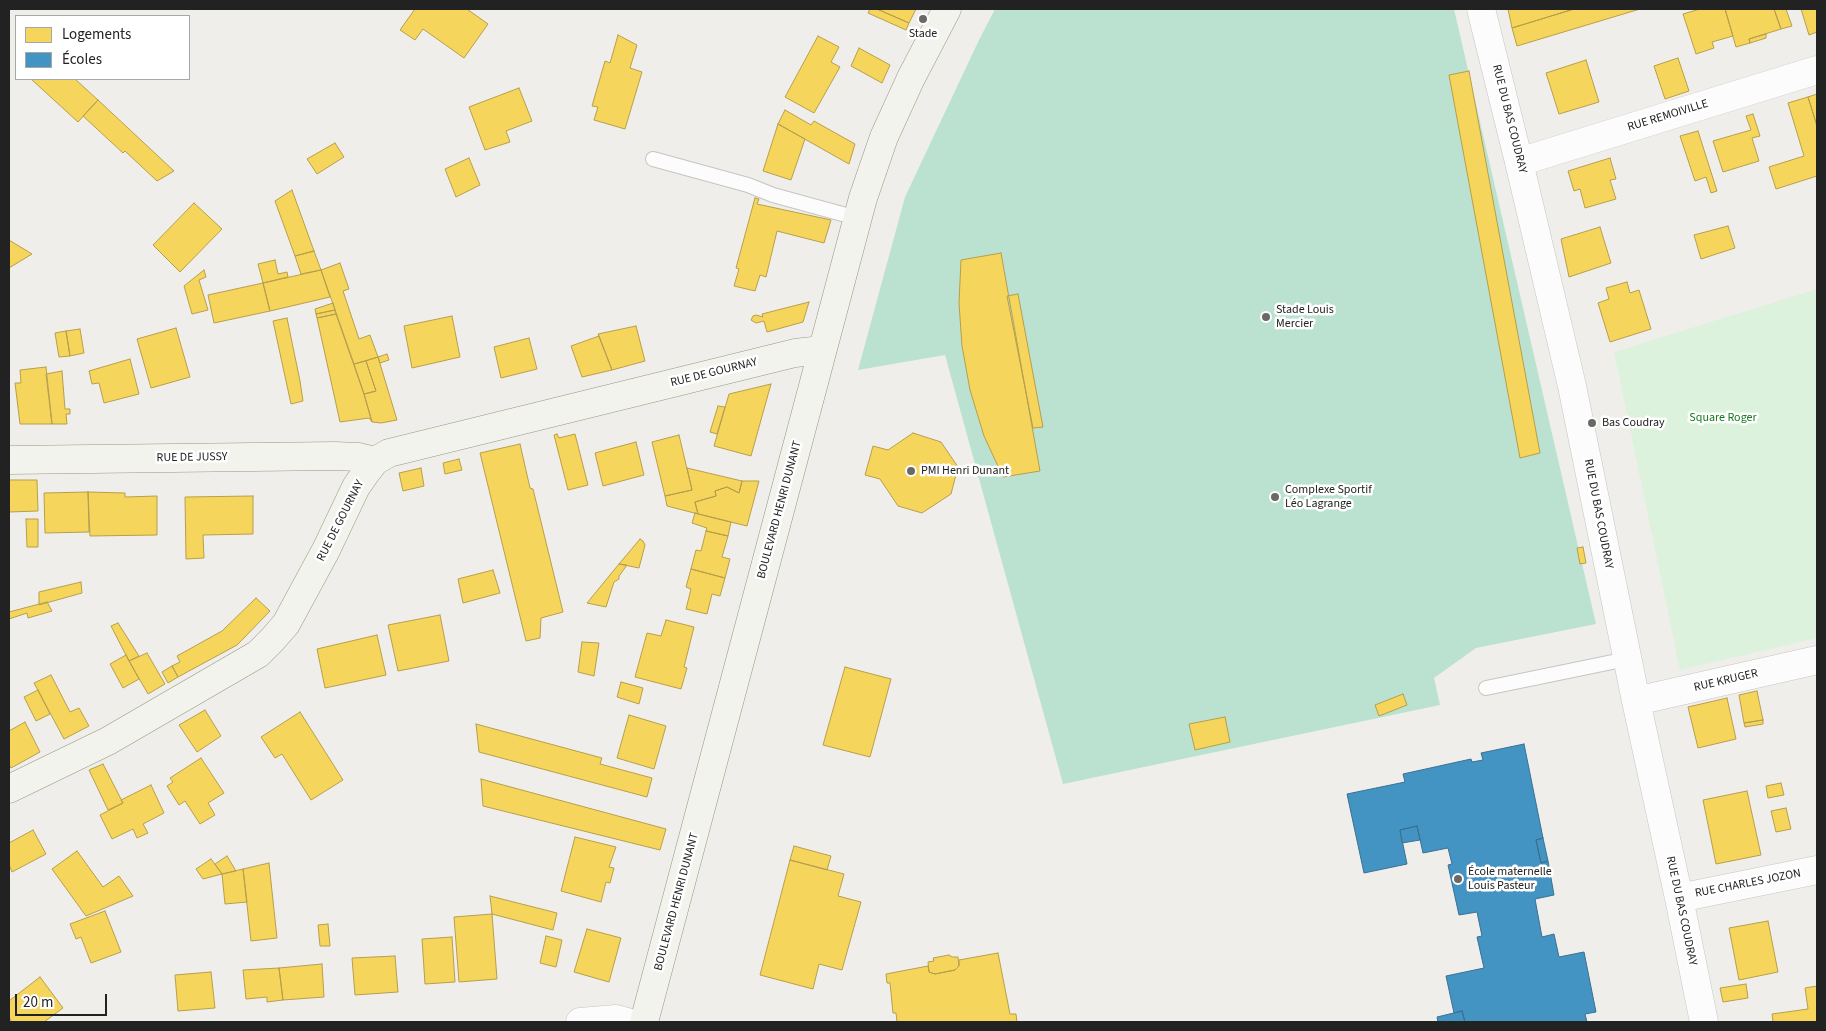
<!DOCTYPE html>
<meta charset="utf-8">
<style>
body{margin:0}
#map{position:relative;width:1826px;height:1031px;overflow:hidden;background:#f0eeeb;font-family:"Source Sans 3",sans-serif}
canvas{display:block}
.frame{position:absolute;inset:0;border:10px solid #222;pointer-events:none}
.legend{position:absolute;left:15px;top:15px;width:175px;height:65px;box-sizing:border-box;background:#fff;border:1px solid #a7a7a7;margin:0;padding:6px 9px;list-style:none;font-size:15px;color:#222}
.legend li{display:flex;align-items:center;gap:10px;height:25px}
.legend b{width:25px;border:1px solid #a7a7a7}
.scale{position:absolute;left:15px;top:994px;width:92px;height:22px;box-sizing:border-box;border:2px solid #222;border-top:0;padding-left:6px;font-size:15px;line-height:18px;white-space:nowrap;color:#222;-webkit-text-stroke:4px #fff;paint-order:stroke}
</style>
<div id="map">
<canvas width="1826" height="1031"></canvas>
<div class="frame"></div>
<ul class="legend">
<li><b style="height:14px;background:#f6d55c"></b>Logements</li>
<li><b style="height:14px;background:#4393c3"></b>Écoles</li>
</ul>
<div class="scale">20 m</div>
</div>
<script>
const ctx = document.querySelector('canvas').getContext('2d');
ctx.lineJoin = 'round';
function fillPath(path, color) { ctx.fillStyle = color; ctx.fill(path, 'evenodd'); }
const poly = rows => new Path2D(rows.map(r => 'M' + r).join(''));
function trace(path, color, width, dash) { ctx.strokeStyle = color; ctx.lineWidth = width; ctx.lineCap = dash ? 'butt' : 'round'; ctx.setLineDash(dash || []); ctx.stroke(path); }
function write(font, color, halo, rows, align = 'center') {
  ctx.font = font + ' "Source Sans 3",sans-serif'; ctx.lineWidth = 5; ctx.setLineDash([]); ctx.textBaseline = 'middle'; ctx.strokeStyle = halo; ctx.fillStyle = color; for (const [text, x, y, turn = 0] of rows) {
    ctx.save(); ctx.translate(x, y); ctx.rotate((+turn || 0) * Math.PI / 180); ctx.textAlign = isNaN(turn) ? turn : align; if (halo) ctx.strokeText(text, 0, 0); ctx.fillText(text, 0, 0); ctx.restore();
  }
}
const park = poly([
 [1817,289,1817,638,1680,670,1614,352]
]);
const pitch = poly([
 [995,9,1454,9,1596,624,1476,648,1434,678,1440,705,1063,784,945,355,858,370,905,197,979,40]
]);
const homes = poly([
 [415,9,467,9,488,24,464,58,423,29,415,40,400,30,415,9],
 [870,9,877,9,909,23,906,30,868,13,870,9],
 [877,9,916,9,909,23,877,9],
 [1508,9,1574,9,1512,28,1508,9],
 [1574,9,1640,9,1517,46,1512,28,1574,9],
 [1700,9,1725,9,1733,36,1712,42,1714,48,1696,54,1683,14,1700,9],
 [1725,9,1774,9,1781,29,1749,39,1750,43,1736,47,1725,9],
 [1774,9,1786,9,1792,26,1781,29,1774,9],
 [1801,9,1817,9,1817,32,1809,35,1801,9],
 [1766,34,1766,38,1750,43,1749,39,1766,34],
 [618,35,637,45,630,68,642,72,625,129,594,120,598,107,592,106,605,61,610,63,618,35],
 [818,36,839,47,831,62,840,67,814,113,785,97,818,36],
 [859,48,890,65,882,83,851,66,859,48],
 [1678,58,1689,91,1665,99,1654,66,1678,58],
 [1586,60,1599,102,1559,114,1546,73,1586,60],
 [1469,71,1540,453,1520,458,1449,75,1469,71],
 [31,79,75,79,98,100,78,122,31,79],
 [519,88,532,121,506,131,510,142,485,150,469,107,519,88],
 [1817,94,1817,126,1808,97,1817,94],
 [1808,97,1817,126,1817,176,1776,189,1769,167,1804,156,1788,103,1808,97],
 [98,100,174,171,157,181,125,151,123,153,83,116,98,100],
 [785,110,811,125,814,121,855,144,849,164,778,124,785,110],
 [1753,114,1760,136,1752,138,1759,161,1723,172,1713,141,1751,130,1746,116,1753,114],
 [778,124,805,139,791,180,763,171,778,124],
 [1698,131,1717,191,1711,193,1706,177,1695,181,1680,136,1698,131],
 [335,143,344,157,317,174,307,159,335,143],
 [469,158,480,185,456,197,445,169,469,158],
 [1610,158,1616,179,1610,180,1616,199,1585,208,1580,189,1574,191,1568,171,1610,158],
 [292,190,314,251,295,256,275,201,292,190],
 [755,198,759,199,757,204,831,220,824,243,777,231,766,277,760,275,755,291,734,286,739,269,736,268,755,198],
 [194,203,222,229,180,272,153,245,194,203],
 [1728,226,1735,248,1701,259,1694,235,1728,226],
 [1600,227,1611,263,1569,277,1561,239,1600,227],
 [9,240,32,254,9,268,9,240],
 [314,251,321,270,301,274,295,256,314,251],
 [1001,253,1040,471,1003,477,984,436,970,390,962,346,959,303,961,260,1001,253],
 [275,260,278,274,287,272,288,277,263,283,258,264,275,260],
 [340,263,349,289,343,291,359,339,370,335,378,357,354,364,321,270,340,263],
 [204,270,206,277,199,280,208,310,192,314,184,286,204,270],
 [321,270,330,297,270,311,263,283,321,270],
 [1627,282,1630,293,1639,290,1651,329,1610,342,1598,303,1609,299,1606,288,1627,282],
 [263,283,270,311,214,323,208,295,263,283],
 [1018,294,1043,427,1033,428,1007,296,1018,294],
 [809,302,803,322,767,332,764,321,756,323,751,320,753,316,756,315,763,317,762,314,809,302],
 [333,303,335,310,316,314,315,309,333,303],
 [335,310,336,314,317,318,316,314,335,310],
 [336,314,364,394,372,422,369,418,340,422,317,318,336,314],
 [452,316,460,357,412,368,404,326,452,316],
 [287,318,300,381,303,401,291,404,273,321,287,318],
 [636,326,645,361,612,370,598,334,636,326],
 [176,328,190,377,151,388,137,339,176,328],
 [80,329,84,353,70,356,66,331,80,329],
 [66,331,70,356,59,357,55,333,66,331],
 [599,336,612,370,582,377,571,346,599,336],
 [529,338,537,369,501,378,494,347,529,338],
 [387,354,389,360,380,363,378,357,387,354],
 [378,357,397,420,381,423,372,422,364,394,376,391,366,361,378,357],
 [130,359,139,394,104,403,99,383,92,384,89,371,130,359],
 [366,361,376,391,364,394,354,364,366,361],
 [46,367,52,424,20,424,15,383,21,383,20,370,46,367],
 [62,371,65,409,70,409,70,414,66,414,67,424,52,424,46,374,62,371],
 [771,384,751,456,714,446,729,394,771,384],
 [718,406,725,407,717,434,710,432,718,406],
 [913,433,941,442,958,467,951,494,922,513,898,506,880,479,865,475,873,446,888,450,913,433],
 [557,434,559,438,575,434,588,485,568,490,554,435,557,434],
 [679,435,692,490,665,496,652,442,679,435],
 [636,442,644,475,603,486,595,453,636,442],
 [520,444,530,488,533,489,563,612,541,618,540,638,526,641,480,453,520,444],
 [459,459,462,470,445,474,443,463,459,459],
 [421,468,424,486,403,491,399,473,421,468],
 [687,468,742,481,739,493,727,487,715,491,716,496,695,502,698,514,667,506,665,496,692,490,687,468],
 [9,480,37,480,38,511,9,512,9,480],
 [742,481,759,481,747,526,698,514,695,502,716,496,715,491,727,487,739,493,742,481],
 [88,492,125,493,125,497,157,496,157,535,90,536,88,492],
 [88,492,89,532,45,533,44,493,88,492],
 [253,496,253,534,203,535,204,558,186,559,185,497,253,496],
 [695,513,731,522,728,536,706,531,707,528,692,523,695,513],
 [26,519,38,519,38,547,27,547,26,519],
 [706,531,728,536,722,557,730,559,725,578,691,569,696,550,701,551,706,531],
 [640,539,643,541,645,545,639,568,619,564,640,539],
 [1583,547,1586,563,1580,564,1577,548,1583,547],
 [619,564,627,565,619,576,619,579,614,582,606,607,587,603,619,564],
 [691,569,725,578,720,596,712,594,707,614,686,609,691,589,686,587,691,569],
 [493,570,500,593,463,603,458,579,493,570],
 [81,582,82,593,39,605,39,592,81,582],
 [256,598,270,611,241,641,237,645,178,677,172,666,180,662,177,656,222,631,256,598],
 [47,602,52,611,28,618,27,613,9,619,9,612,47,602],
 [440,615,449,661,398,671,388,625,440,615],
 [666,620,694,627,684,667,687,668,681,689,635,677,647,633,661,636,666,620],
 [118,623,139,656,129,661,111,626,118,623],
 [377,635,386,675,325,688,317,649,377,635],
 [582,642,599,643,594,676,578,672,582,642],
 [147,653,165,684,148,694,129,661,147,653],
 [126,655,139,679,123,688,110,664,126,655],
 [172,666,178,677,168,683,162,672,172,666],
 [845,667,891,679,870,757,823,745,845,667],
 [51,675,70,712,79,708,89,726,64,739,34,683,51,675],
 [621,682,643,688,639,704,617,697,621,682],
 [38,690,50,714,36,721,24,697,38,690],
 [1757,691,1763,720,1744,723,1739,695,1757,691],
 [1403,694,1407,705,1379,716,1375,705,1403,694],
 [1727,698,1736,739,1698,748,1688,707,1727,698],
 [205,710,221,736,197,752,179,725,205,710],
 [300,712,343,780,311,800,282,754,275,758,261,737,300,712],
 [629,715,666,726,654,769,617,758,629,715],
 [1225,717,1230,742,1195,750,1189,724,1225,717],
 [1763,720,1763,724,1745,727,1744,723,1763,720],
 [25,722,40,752,11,768,9,764,9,731,25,722],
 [476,724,602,758,600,764,652,778,647,797,479,752,476,724],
 [201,758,224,793,208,803,215,815,200,824,185,801,179,805,167,786,173,782,170,778,201,758],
 [103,764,123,803,108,810,89,770,103,764],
 [481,779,666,829,660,850,483,806,481,779],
 [1781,783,1784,795,1768,798,1766,786,1781,783],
 [151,785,164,813,143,824,148,833,137,838,133,829,112,839,100,815,123,803,121,800,151,785],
 [1747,791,1761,855,1716,864,1703,800,1747,791],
 [1786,808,1791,829,1776,832,1771,811,1786,808],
 [33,830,46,854,12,872,9,865,9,843,33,830],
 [575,837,616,847,609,867,614,868,610,883,606,882,601,902,561,891,575,837],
 [794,846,831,856,827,870,790,860,794,846],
 [77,851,103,887,119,876,133,896,86,916,52,869,77,851],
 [227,856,236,871,222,874,215,864,227,856],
 [211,859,222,874,203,879,196,869,211,859],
 [790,860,844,874,838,896,861,902,842,970,819,964,813,989,760,975,790,860],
 [269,863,277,938,251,941,243,869,269,863],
 [243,869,247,902,225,904,222,874,243,869],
 [490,896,557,913,553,930,492,914,490,896],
 [105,911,121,952,91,963,81,937,76,939,70,924,105,911],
 [492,914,497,979,459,982,454,917,492,914],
 [1768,921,1778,972,1739,980,1729,928,1768,921],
 [328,924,330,946,320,946,318,925,328,924],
 [587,929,621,938,609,982,574,972,587,929],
 [546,936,562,940,556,967,540,963,546,936],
 [452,937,455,982,425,984,422,939,452,937],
 [998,953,1010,1014,1016,1014,1017,1022,897,1022,896,1013,893,1013,890,983,887,983,886,974,928,966,929,972,935,974,955,970,959,966,959,960,998,953],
 [949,955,952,957,958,957,959,966,955,970,935,974,929,972,928,962,934,961,933,958,949,955],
 [395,956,398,992,355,995,352,958,395,956],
 [322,964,324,997,283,1000,279,968,322,964],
 [279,968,283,1000,267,1002,267,997,246,999,243,970,279,968],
 [211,972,215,1008,178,1011,175,975,211,972],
 [40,977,63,1008,44,1022,12,1022,9,1017,9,1001,40,977],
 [1746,984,1748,998,1723,1002,1720,988,1746,984],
 [1817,986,1817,1022,1773,1022,1772,1014,1808,1009,1805,988,1817,986]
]);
const schools = poly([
 [1524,744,1543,838,1536,840,1541,863,1548,861,1554,895,1535,899,1542,937,1554,934,1559,957,1584,952,1596,1012,1585,1014,1587,1022,1465,1022,1462,1011,1454,1013,1446,976,1484,968,1477,937,1482,936,1477,912,1459,915,1448,865,1452,864,1448,848,1423,853,1417,826,1400,830,1407,864,1364,873,1347,794,1405,782,1403,774,1471,759,1472,762,1483,760,1481,753,1524,744],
 [1417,826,1420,840,1402,843,1400,830,1417,826],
 [1543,838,1548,861,1541,863,1536,840,1543,838],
 [1462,1011,1465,1022,1438,1022,1437,1017,1462,1011]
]);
const lane = poly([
 [653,159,748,185,773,195,857,218],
 [1486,688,1627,659]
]);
const street = poly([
 [1481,9,1519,162,1572,386,1636,701,1679,898,1704,1022],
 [1519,162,1817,70],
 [1636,701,1817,660],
 [1679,898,1817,870],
 [580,1022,616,1019,627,1022]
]);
const secondary = poly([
 [9,460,335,456,359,457,375,461],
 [9,789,108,741,258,654,272,640,286,624,326,550,356,487,365,474,375,461,389,453,795,353,822,350],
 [644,1022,863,198,884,137,911,78,947,9]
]);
const markers = [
 [923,19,5,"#6a6968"],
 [1266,317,5,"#6a6968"],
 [1592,423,5,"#6a6968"],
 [911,471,5,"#6a6968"],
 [1275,497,5,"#6a6968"],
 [1458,879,5,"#6a6968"]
];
const poiNames = [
 ["Stade",923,34,"center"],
 ["Stade Louis",1276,310],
 ["Mercier",1276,324],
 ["Bas Coudray",1602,423],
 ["PMI Henri Dunant",921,471],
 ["Complexe Sportif",1285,490],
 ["Léo Lagrange",1285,504],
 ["École maternelle",1468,872],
 ["Louis Pasteur",1468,886]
];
const streetNames = [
 ["RUE REMOIVILLE",1668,116,-17],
 ["RUE DU BAS COUDRAY",1509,119,76],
 ["RUE DE GOURNAY",714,373,-14],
 ["RUE DE JUSSY",192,458,-1],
 ["BOULEVARD HENRI DUNANT",780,510,-75],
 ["RUE DU BAS COUDRAY",1598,514,79],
 ["RUE DE GOURNAY",341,521,-63],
 ["RUE KRUGER",1726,681,-13],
 ["RUE CHARLES JOZON",1748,884,-11],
 ["BOULEVARD HENRI DUNANT",677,902,-75],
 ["RUE DU BAS COUDRAY",1681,911,78]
];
const parkNames = [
 ["Square Roger",1723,418]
];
fillPath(park, '#dcf2dc');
fillPath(pitch, '#bbe2d1');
fillPath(homes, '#f6d55c');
trace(homes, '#b69f4b', 1);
fillPath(schools, '#4393c3');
trace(schools, '#397193', 1);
trace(lane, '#c6c5c3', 16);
trace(street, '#c6c5c3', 29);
trace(secondary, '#979884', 29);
trace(lane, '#fdfcfc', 14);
trace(street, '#fdfcfc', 28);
trace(secondary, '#f3f3ed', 28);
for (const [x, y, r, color] of markers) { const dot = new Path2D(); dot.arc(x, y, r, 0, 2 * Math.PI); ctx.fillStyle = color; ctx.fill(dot); trace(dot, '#fff', 2); }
write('12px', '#222', '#fff', poiNames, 'left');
write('12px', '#222', '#fff', streetNames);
write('12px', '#167a1d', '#fff', parkNames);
</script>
